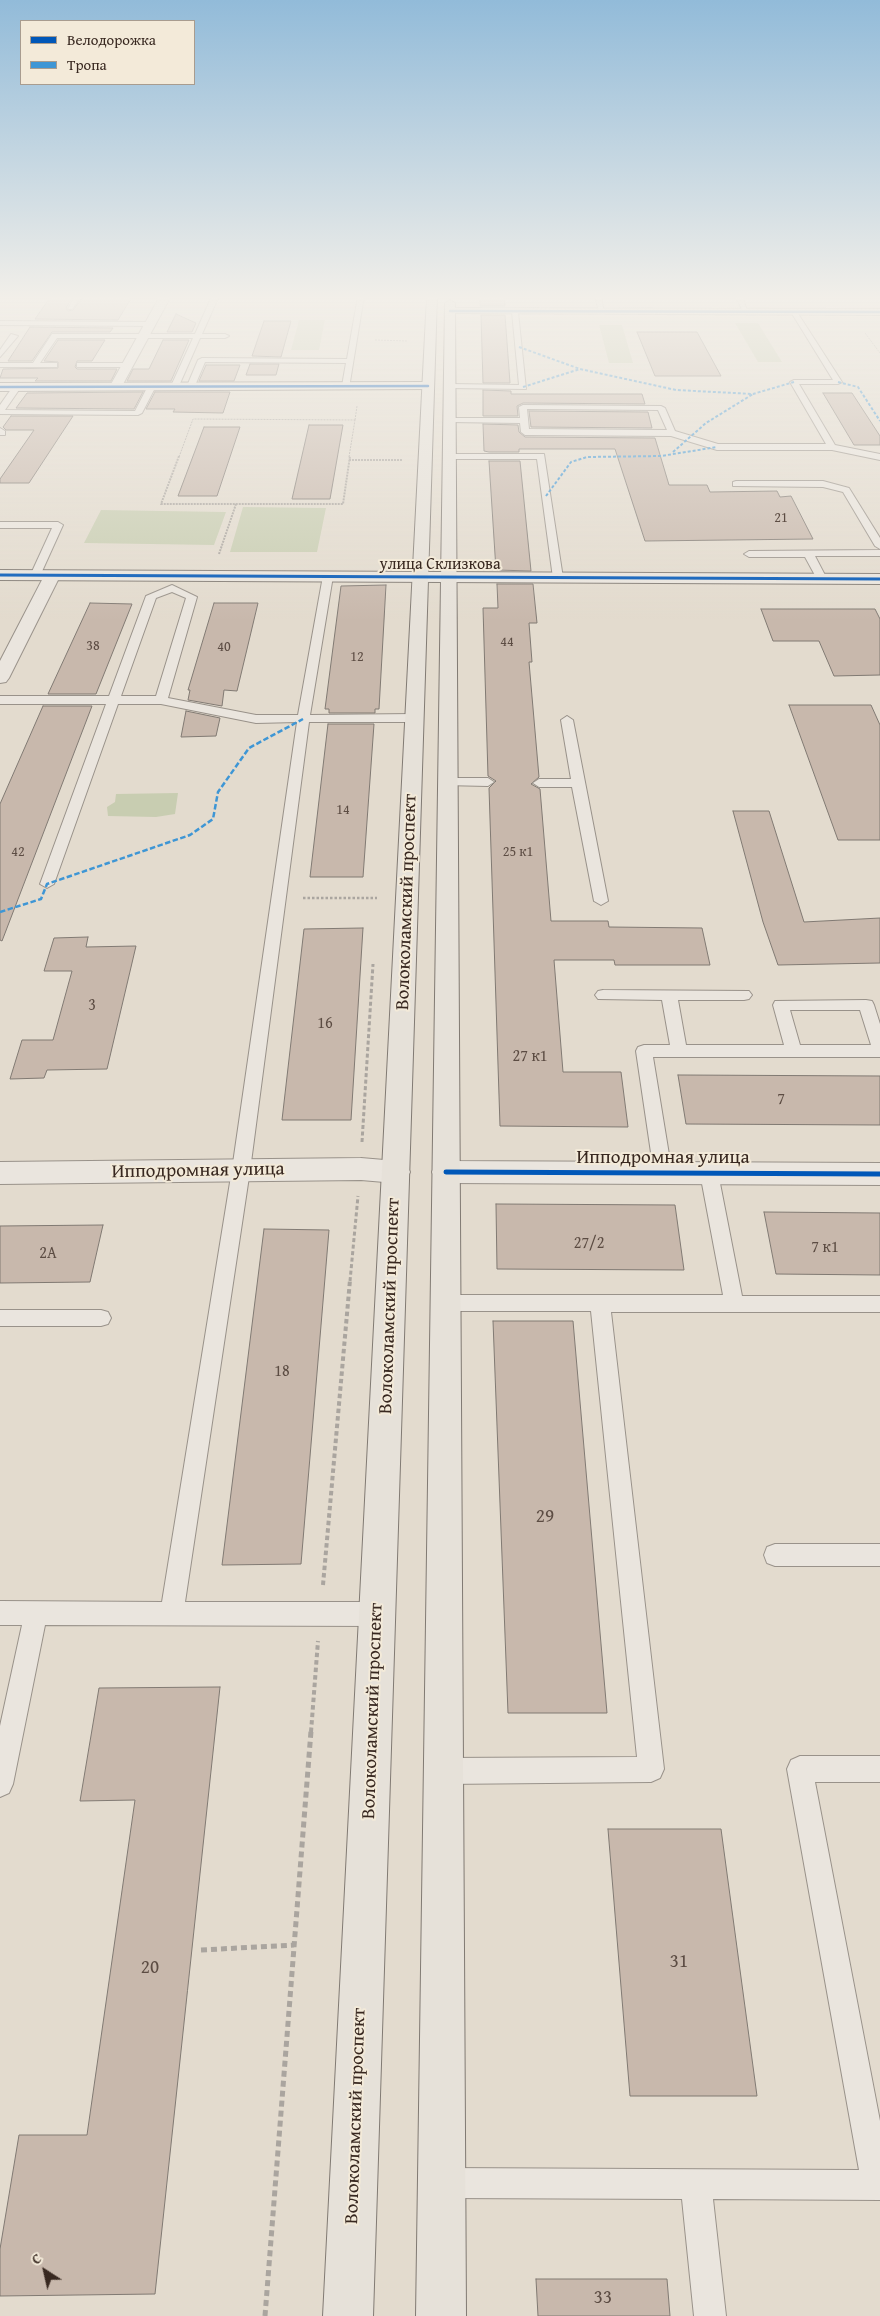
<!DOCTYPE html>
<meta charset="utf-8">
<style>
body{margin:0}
#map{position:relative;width:880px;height:2316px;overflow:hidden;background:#e3dbce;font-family:"Gentium Book Plus",serif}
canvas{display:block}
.legend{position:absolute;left:20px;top:20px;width:175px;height:65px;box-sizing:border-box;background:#f3ead9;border:1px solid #a89c8f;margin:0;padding:6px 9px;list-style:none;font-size:15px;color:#382820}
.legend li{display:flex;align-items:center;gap:10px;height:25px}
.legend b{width:25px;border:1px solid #a89c8f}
.north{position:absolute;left:20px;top:2246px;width:50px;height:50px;-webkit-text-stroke:4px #f3ead9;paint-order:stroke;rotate:325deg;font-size:14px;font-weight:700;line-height:20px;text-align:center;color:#382820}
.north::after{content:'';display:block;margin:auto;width:18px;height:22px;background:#382820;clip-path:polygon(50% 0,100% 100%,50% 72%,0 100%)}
</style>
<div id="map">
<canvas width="880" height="2316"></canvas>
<ul class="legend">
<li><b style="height:6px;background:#0057b8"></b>Велодорожка</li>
<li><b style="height:6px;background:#3e96d5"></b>Тропа</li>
</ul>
<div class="north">С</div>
</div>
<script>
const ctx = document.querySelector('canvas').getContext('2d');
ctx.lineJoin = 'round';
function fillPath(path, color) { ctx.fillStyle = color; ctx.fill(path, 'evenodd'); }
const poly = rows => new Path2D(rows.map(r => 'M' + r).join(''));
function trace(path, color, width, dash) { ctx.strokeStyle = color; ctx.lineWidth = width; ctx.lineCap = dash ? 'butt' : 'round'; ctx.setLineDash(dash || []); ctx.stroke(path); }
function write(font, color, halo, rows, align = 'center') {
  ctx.font = font + ' "Gentium Book Plus",serif'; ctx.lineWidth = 4; ctx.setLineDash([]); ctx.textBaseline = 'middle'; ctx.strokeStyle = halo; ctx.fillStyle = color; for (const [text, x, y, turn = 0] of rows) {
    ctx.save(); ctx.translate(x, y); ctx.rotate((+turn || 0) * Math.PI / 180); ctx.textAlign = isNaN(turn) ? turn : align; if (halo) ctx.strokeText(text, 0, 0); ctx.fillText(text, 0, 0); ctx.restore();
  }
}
const green = poly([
 [299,320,325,320,319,350,291,350],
 [735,323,758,323,782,362,758,362],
 [599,325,622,325,633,363,609,363],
 [243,507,326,508,317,552,230,552],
 [101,510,226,512,214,545,84,543],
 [178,793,175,814,156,817,108,816,107,807,115,802,116,794]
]);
const building = poly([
 [51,296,73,296,66,308,68,311,73,310,84,296,132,297,118,320,35,319,51,296],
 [480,296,504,296,505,306,480,306,480,296],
 [176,314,196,323,192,332,167,332,176,314],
 [481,315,505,315,510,383,483,383,481,315],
 [264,321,291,321,281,357,252,356,264,321],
 [30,327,113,328,110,332,52,332,32,361,8,361,30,327],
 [637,332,697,332,721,376,655,376,637,332],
 [58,340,105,340,92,361,77,361,75,367,77,369,117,369,111,381,35,381,38,378,0,378,3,369,58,368,58,362,44,361,58,340],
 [163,340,189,340,171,381,127,381,133,369,149,369,163,340],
 [250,364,279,364,276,375,246,375,250,364],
 [206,365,240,365,234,381,199,381,206,365],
 [483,390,511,391,511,394,642,394,645,404,523,403,517,406,518,416,483,416,483,390],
 [143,392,134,409,16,408,27,393,143,392],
 [155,392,230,392,223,413,173,412,175,409,146,409,155,392],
 [823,393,852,393,880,436,880,445,854,445,823,393],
 [529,411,648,412,652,428,531,427,529,411],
 [11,416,73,416,29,483,0,483,0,479,34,430,6,430,3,427,11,416],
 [483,424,518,425,519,432,525,437,655,438,669,485,707,485,710,492,777,491,780,497,791,496,813,539,645,541,615,449,519,449,519,452,489,452,484,451,483,424],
 [309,425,343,425,330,499,292,499,309,425],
 [204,427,240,427,217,496,178,496,204,427],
 [489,461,520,461,531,571,496,570,489,461],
 [497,584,533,584,537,623,529,623,532,662,529,662,539,777,531,784,540,789,551,921,608,921,609,927,702,928,710,965,615,965,614,960,554,960,563,1072,621,1072,628,1127,500,1126,489,788,496,781,488,776,483,608,498,608,497,584],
 [386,585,379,709,375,709,375,713,329,713,329,709,325,709,341,586,386,585],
 [90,603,132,604,96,694,48,694,90,603],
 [214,603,258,603,237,691,224,690,222,706,188,700,190,690,188,690,214,603],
 [761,609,875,609,880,619,880,675,834,676,819,641,773,641,761,609],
 [789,705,871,705,880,725,880,840,838,840,789,705],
 [43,706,92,706,2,941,0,940,0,804,43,706],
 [186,711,220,718,216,736,181,737,186,711],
 [328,724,374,724,363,877,310,877,328,724],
 [733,811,769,811,804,922,880,918,880,963,778,965,763,922,733,811],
 [363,928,351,1120,282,1120,304,929,363,928],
 [88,937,86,947,136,946,107,1069,47,1070,44,1078,10,1079,22,1040,53,1040,72,971,44,971,54,938,88,937],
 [678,1075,880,1076,880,1125,686,1124,678,1075],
 [496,1204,675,1205,684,1270,497,1269,496,1204],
 [764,1212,880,1213,880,1275,776,1274,764,1212],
 [103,1225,90,1282,0,1283,0,1226,103,1225],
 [264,1229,329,1230,301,1564,222,1565,264,1229],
 [493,1321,573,1321,607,1713,508,1713,493,1321],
 [220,1687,155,2294,0,2296,0,2249,19,2135,87,2135,135,1800,80,1801,99,1688,220,1687],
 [608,1829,721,1829,757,2096,630,2096,608,1829],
 [536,2279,667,2279,670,2316,538,2316,536,2279]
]);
const pathFar5 = poly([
 [865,333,880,353],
 [375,340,408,341],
 [355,420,357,406],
 [179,457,193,419,355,420],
 [349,457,355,420]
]);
const pathFar4 = poly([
 [179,456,161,504,343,504,350,456],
 [349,460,402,460],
 [219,554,236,504]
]);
const pathFar3 = poly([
 [303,898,377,898]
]);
const pathFar2 = poly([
 [362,1142,373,964],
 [350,1281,358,1196]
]);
const pathFar1 = poly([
 [323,1585,350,1280],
 [311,1732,318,1641]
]);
const path = poly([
 [201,1950,294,1945],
 [265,2316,311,1731]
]);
const lane = poly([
 [75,296,82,296,72,309,68,309,75,296],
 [212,296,219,296,202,334,225,334,229,336,225,338,200,338,178,388,171,386,193,338,57,338,40,363,57,363,57,367,0,367,0,363,33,363,52,334,195,334,212,296],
 [358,296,364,296,349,388,342,386,346,363,205,362,194,388,187,386,198,360,202,358,347,359,358,296],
 [595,296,601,296,604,313,599,312,595,296],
 [735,296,742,296,748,313,744,313,735,296],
 [515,310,518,312,526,389,447,388,447,384,450,384,519,385,512,312,515,310],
 [794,310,797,312,842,382,838,384,799,384,835,445,880,454,880,460,832,450,717,450,671,436,525,435,521,432,520,423,449,422,445,420,449,418,520,418,519,407,523,405,661,406,665,408,675,431,718,444,826,444,790,382,794,380,833,380,791,312,794,310],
 [527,409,658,410,667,430,529,429,527,409],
 [0,321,151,322,155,324,151,326,0,325,0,321],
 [11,334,18,336,0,357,0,350,11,334],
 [77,363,128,363,132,365,128,367,77,367,77,363],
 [149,384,156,386,142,413,138,415,0,414,0,405,14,385,17,385,21,387,5,410,135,411,149,384],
 [0,428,5,431,5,435,0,435,0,428],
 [446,454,544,454,563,578,562,580,558,581,553,578,537,459,449,459,445,456,446,454],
 [736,481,823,481,849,488,880,538,880,549,875,546,843,492,823,487,733,486,733,482,736,481],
 [0,522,58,522,63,525,39,578,31,578,30,576,52,528,0,528,0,522],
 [880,550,880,556,815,556,827,579,822,582,817,579,805,557,749,557,744,554,749,551,880,550],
 [328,573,333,576,310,715,415,714,421,718,415,722,309,722,250,1170,185,1602,377,1602,385,1606,389,1614,385,1622,377,1626,45,1625,13,1784,9,1793,0,1797,0,1726,22,1625,0,1625,0,1601,162,1602,232,1170,297,722,256,723,161,704,118,704,54,884,47,888,40,884,106,704,0,704,0,696,109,696,146,596,172,585,197,597,168,698,256,715,298,715,323,576,328,573],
 [172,592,186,598,156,696,121,696,156,598,172,592],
 [567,716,573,720,608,901,601,905,594,901,572,787,539,787,533,783,539,779,571,779,561,720,567,716],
 [448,778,488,778,494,782,488,786,443,785,442,782,448,778],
 [603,990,749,991,752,995,749,999,744,1000,678,1000,686,1045,784,1045,773,1005,775,1001,866,1000,872,1001,874,1005,880,1024,880,1057,653,1057,672,1173,669,1178,663,1180,657,1178,654,1173,636,1051,638,1047,644,1045,670,1045,662,1000,598,999,595,995,598,991,603,990],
 [790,1010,860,1010,871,1045,800,1045,790,1010],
 [709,1166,715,1168,718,1173,742,1296,880,1296,880,1312,611,1312,664,1769,660,1778,651,1782,444,1784,435,1780,431,1771,435,1762,444,1758,637,1757,591,1311,446,1311,439,1309,436,1303,439,1297,446,1295,723,1295,700,1173,703,1168,709,1166],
 [0,1310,101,1310,108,1312,111,1318,108,1324,101,1326,0,1326,0,1310],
 [775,1544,880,1544,880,1566,775,1566,767,1563,764,1555,767,1547,775,1544],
 [800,1756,880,1756,880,1782,815,1782,880,2121,880,2200,713,2199,726,2316,694,2316,682,2199,443,2198,432,2194,428,2183,432,2172,443,2168,859,2170,787,1769,791,1760,800,1756]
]);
const street = poly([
 [160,296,171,296,122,386,116,390,112,389,110,386,160,296],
 [450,308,880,309,880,315,446,313,445,311,450,308],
 [52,571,58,573,60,576,9,678,6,682,0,683,0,661,44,576,46,573,52,571],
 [361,1158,396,1161,406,1164,410,1172,406,1180,396,1183,361,1180,0,1184,0,1162,361,1158],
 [446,1161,880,1163,880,1185,446,1183,436,1180,432,1172,436,1164,446,1161]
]);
const secondary = poly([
 [428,382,434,386,432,389,0,391,0,383,428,382],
 [0,570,880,574,880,584,0,580,0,570]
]);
const primary = poly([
 [427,296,437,296,373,2316,323,2316,427,296],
 [450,300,455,303,466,2316,416,2316,445,303,450,300]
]);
const quietFar1 = poly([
 [519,347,580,369,676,390,753,394,794,382],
 [838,382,858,387,880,421],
 [523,387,580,369],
 [673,452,706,423,753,394],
 [546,496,571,462,587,457,661,456,717,447]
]);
const quiet = poly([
 [0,912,41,899,47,884,190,835,213,819,218,792,249,748,303,719]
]);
const cyclewayFar2 = poly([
 [450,311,880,312],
 [0,387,428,386]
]);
const cyclewayFar1 = poly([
 [0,575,880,579]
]);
const cycleway = poly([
 [446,1172,880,1174]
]);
const farNumbernames = [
 ["21",781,518],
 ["44",507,642],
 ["38",93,646],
 ["40",224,647],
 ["12",357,657],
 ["14",343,810],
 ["42",18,852],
 ["25 к1",518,852]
];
const farStreetnames = [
 ["улица Склизкова",440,565]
];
const numberNames = [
 ["3",92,1006],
 ["16",325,1024],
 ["27 к1",530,1057],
 ["7",781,1100],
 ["27/2",589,1244],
 ["7 к1",825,1248],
 ["2А",48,1254],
 ["18",282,1372]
];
const streetNames = [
 ["Волоколамский проспект",407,902,-88],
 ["Ипподромная улица",663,1158],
 ["Ипподромная улица",198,1171,-1],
 ["Волоколамский проспект",390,1306,-88],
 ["Волоколамский проспект",373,1711,-88],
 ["Волоколамский проспект",356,2116,-88]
];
const nearNumbernames = [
 ["29",545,1517],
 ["31",679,1962],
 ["20",150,1968],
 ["33",603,2298]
];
fillPath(green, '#c8cdb1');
fillPath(building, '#c8b8ac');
trace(building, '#817a73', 1);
trace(lane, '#99928a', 2);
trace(street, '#99928a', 2);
trace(secondary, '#817a73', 2);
trace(primary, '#817a73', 2);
trace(pathFar5, '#aaa59f', 1, [2, 1]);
trace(pathFar4, '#aaa59f', 2, [2, 1]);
trace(pathFar3, '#aaa59f', 2.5, [2.5, 2]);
trace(pathFar2, '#aaa59f', 3, [4, 2.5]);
trace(pathFar1, '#aaa59f', 4, [4.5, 3]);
trace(path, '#aaa59f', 5, [6, 4]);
fillPath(lane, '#eae5de');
fillPath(street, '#eae5de');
fillPath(secondary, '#eae5de');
fillPath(primary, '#e6e1d9');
trace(quietFar1, '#3e96d5', 2, [3, 2]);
trace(quiet, '#3e96d5', 2.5, [5.5, 2.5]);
trace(cyclewayFar2, '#0057b8', 2.5);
trace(cyclewayFar1, '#0057b8', 3);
trace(cycleway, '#0057b8', 5);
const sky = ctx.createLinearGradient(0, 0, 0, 621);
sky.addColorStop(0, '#92bbd9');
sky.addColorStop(0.48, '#f2efe9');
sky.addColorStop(1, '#f2efe900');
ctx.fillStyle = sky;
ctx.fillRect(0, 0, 880, 621);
write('14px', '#5c4c43', null, farNumbernames);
write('16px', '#382820', '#f3ead9', farStreetnames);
write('16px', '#5c4c43', null, numberNames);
write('19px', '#382820', '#f3ead9', streetNames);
write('19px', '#5c4c43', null, nearNumbernames);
</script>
